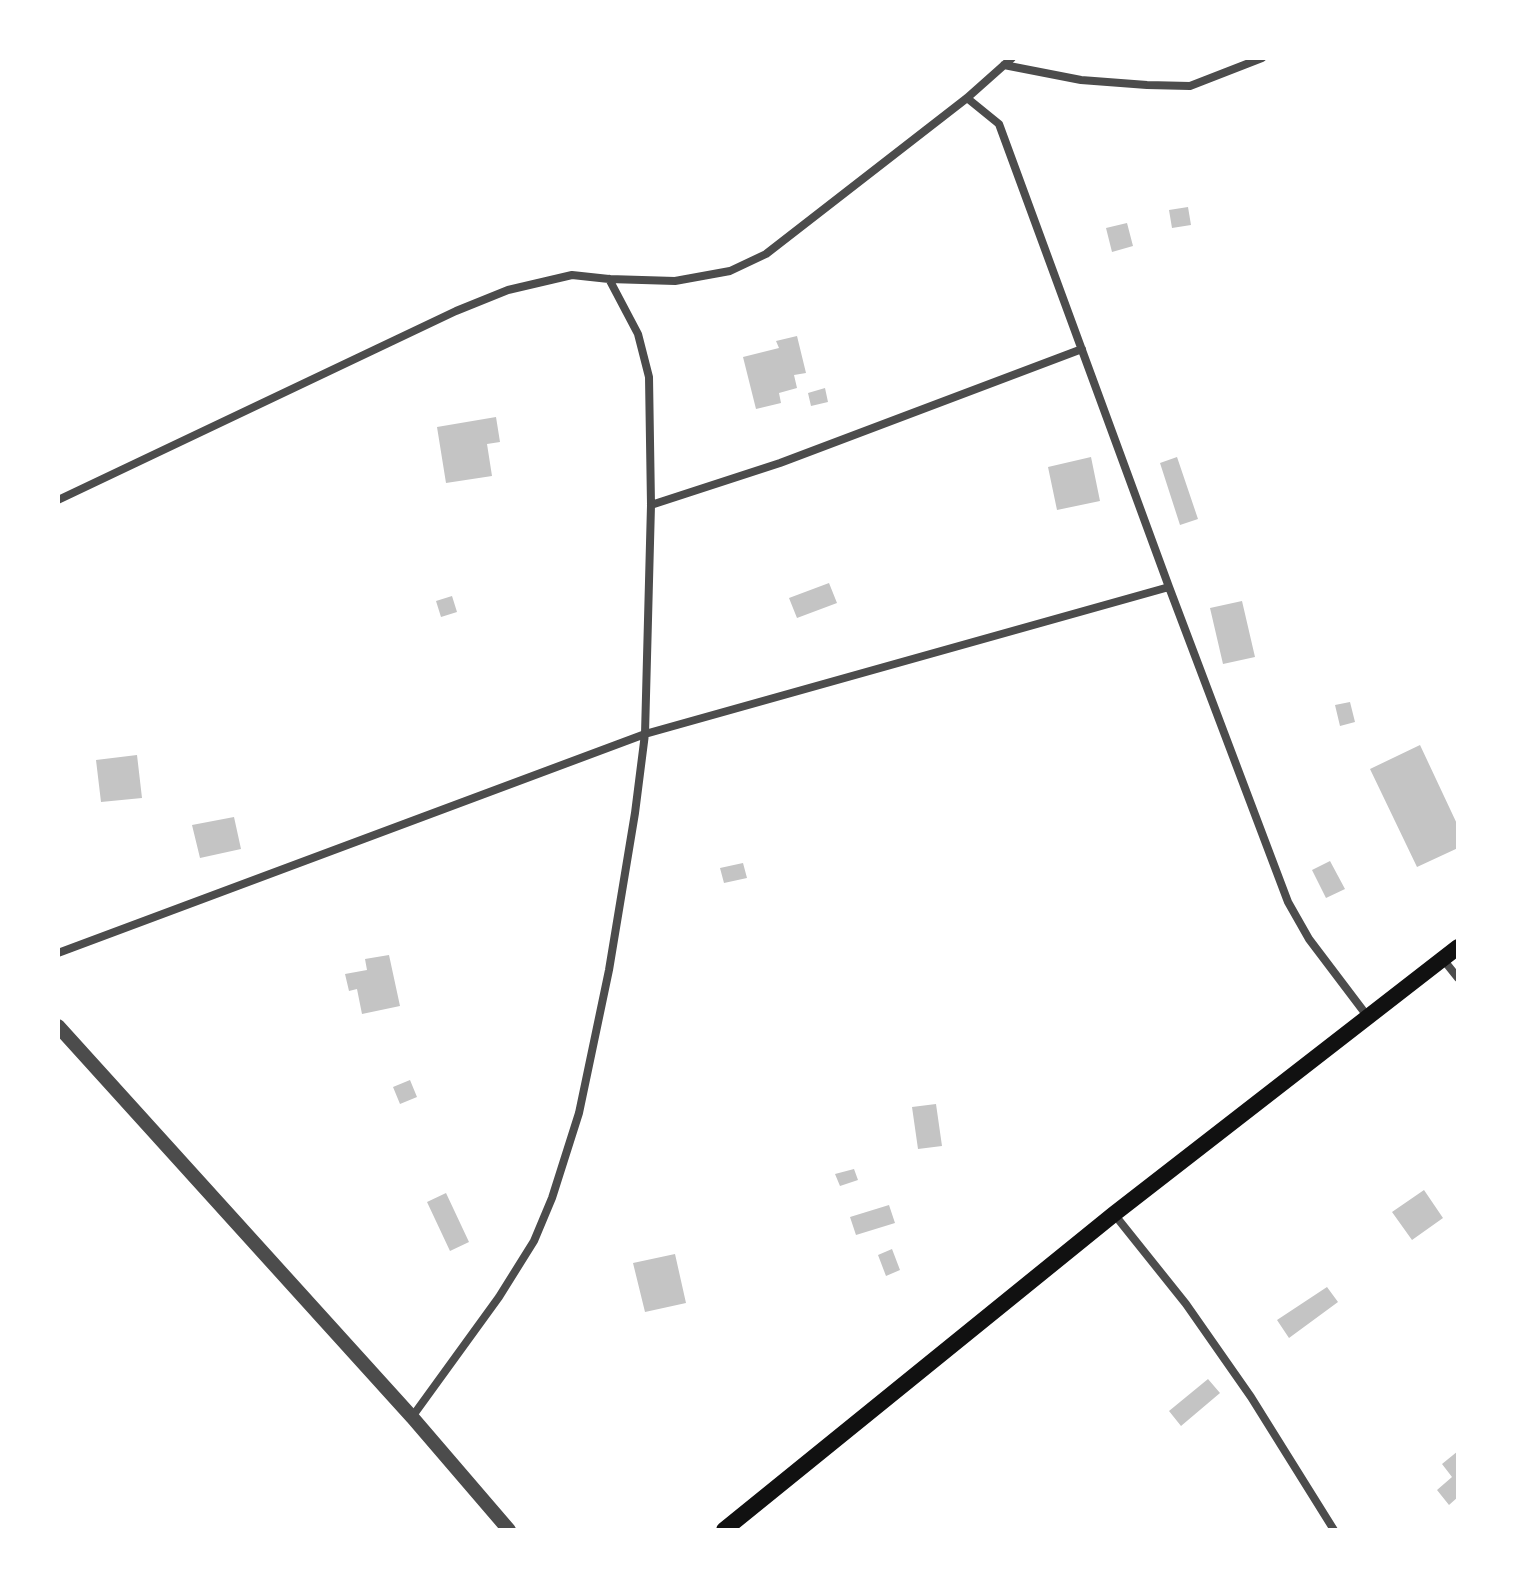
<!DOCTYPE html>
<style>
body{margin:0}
#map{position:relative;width:1516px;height:1588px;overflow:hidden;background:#fff;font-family:"PT Sans Narrow",sans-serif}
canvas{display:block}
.frame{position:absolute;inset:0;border:60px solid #fff;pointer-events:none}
</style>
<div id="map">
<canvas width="1516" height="1588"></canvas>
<div class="frame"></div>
</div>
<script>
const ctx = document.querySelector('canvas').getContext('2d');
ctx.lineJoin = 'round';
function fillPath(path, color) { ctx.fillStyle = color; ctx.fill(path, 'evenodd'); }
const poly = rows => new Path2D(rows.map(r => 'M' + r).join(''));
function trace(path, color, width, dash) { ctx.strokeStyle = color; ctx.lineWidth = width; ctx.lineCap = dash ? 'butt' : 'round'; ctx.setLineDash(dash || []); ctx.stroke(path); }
const building = poly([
 [1188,207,1191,225,1172,228,1169,210],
 [1127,223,1133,246,1112,252,1106,228],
 [797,336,806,373,794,375,797,388,779,393,781,403,756,409,743,357,779,348,776,341],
 [825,388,828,402,811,406,808,393],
 [496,417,500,442,487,444,492,476,446,483,437,427],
 [1091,457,1100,501,1057,510,1048,467],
 [1177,457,1198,519,1180,525,1160,463],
 [829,583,837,603,797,618,789,598],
 [452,596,457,612,441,617,436,601],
 [1242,601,1255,657,1223,664,1210,608],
 [1350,702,1355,722,1340,726,1335,705],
 [1420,745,1458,826,1458,848,1417,867,1370,769],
 [137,755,142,798,101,802,96,760],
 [234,817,241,849,200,858,192,825],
 [1330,861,1345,889,1326,898,1312,870],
 [743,863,747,878,724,883,720,868],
 [389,955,400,1006,362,1014,357,989,349,991,345,974,367,970,365,959],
 [410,1080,417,1097,400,1104,393,1087],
 [936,1104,942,1146,918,1149,912,1107],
 [854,1169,858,1180,840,1186,835,1174],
 [1424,1190,1443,1218,1412,1240,1392,1212],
 [446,1193,469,1242,450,1251,427,1202],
 [889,1205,895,1223,856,1235,850,1217],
 [892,1249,900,1270,886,1276,878,1255],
 [675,1254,686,1303,645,1312,633,1263],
 [1327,1287,1338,1302,1289,1338,1277,1320],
 [1208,1379,1220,1393,1181,1426,1169,1411],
 [1458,1451,1458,1497,1449,1505,1437,1490,1452,1477,1442,1464]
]);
const minor = poly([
 [1004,65,1081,80,1147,85,1190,86,1262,58],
 [967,98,999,124,1169,587,1288,902,1309,939,1368,1017],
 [58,500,456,311,508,290,572,275,609,279,675,281,730,271,766,254,967,98,1012,58],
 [651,505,780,463,1082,349],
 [58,953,645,734,1169,587],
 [1442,958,1458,978],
 [1114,1214,1186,1304,1251,1397,1334,1530],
 [412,1417,499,1297,534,1241,552,1198,579,1113,609,970,635,813,645,734,651,505,649,377,638,334,609,279]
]);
const tertiary = poly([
 [58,1026,412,1417,509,1530]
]);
const secondary = poly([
 [724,1530,1114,1214,1458,947]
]);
fillPath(building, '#c4c4c4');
trace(minor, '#4c4c4c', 8);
trace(tertiary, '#4c4c4c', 14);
trace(secondary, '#111', 16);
</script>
